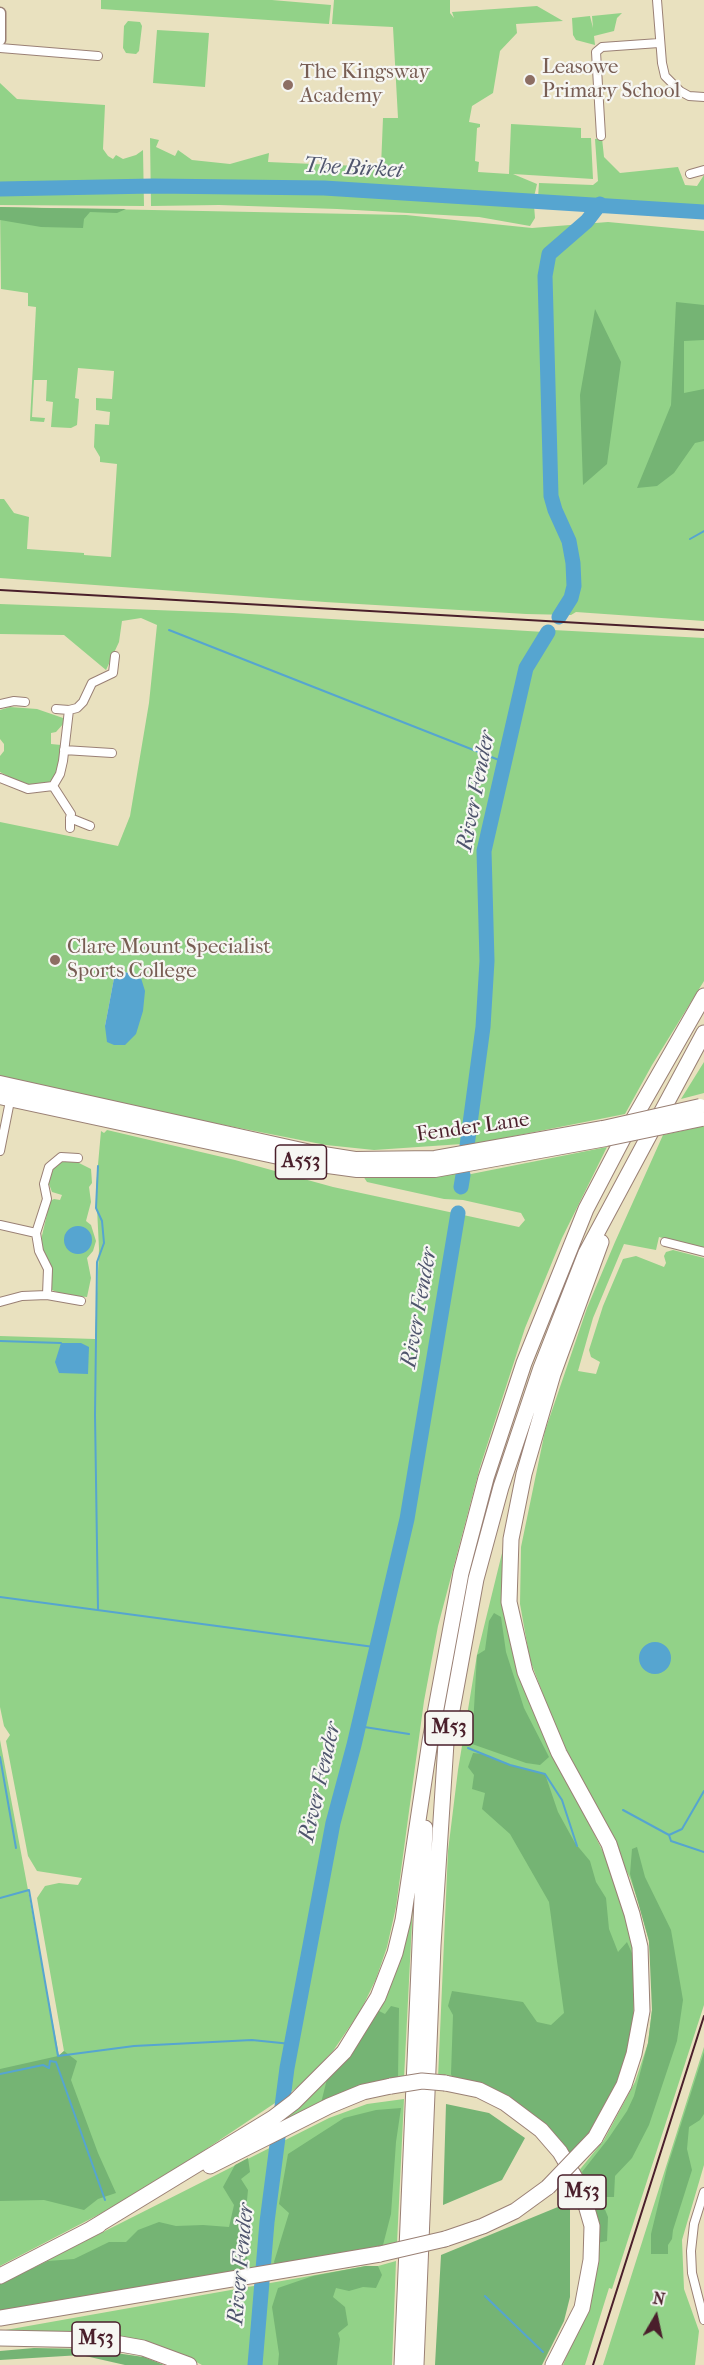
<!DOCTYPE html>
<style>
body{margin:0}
#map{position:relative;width:704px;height:2365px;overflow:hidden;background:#e9e1bf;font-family:"IM FELL French Canon",serif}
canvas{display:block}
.north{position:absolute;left:626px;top:2287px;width:60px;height:60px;-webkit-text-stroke:4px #f6f6f2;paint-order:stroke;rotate:9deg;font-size:16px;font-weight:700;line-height:24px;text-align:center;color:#4a1f2b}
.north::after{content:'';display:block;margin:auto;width:21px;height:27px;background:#4a1f2b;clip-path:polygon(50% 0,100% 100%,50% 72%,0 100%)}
</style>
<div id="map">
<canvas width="704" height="2365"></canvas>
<div class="north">N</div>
</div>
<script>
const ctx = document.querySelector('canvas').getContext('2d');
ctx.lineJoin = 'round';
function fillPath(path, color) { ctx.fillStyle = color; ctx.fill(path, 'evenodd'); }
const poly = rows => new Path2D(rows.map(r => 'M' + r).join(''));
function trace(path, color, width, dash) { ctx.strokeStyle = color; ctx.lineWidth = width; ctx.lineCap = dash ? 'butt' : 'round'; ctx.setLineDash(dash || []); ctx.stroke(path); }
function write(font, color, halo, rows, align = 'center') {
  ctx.font = font + ' "IM FELL French Canon",serif'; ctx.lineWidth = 4.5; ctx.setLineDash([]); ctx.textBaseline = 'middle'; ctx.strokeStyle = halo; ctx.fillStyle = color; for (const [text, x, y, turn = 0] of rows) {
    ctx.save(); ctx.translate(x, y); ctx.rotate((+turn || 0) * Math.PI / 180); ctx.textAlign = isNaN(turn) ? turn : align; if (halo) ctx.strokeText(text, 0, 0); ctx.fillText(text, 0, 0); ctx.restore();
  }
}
const green = poly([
 [101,0,272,0,331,5,329,24,101,9],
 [334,0,450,0,450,13,454,18,452,12,537,6,563,21,516,24,517,33,500,51,493,93,472,106,469,122,480,124,480,127,477,128,475,161,479,162,478,172,509,174,511,124,581,128,581,138,591,138,593,179,513,174,537,184,534,197,467,198,534,205,535,218,530,226,479,217,337,209,219,205,151,206,150,138,159,140,156,147,175,156,178,150,192,160,230,164,269,153,268,162,381,167,383,118,398,118,393,27,332,24],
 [622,13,617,18,614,31,594,36,595,45,576,40,573,35,572,18,590,16,593,28,592,16],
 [128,21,140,22,142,26,139,51,136,54,126,53,123,48,124,26],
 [157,30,209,33,205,87,153,83],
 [0,83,17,99,105,105,103,149,108,156,113,159,116,155,123,159,136,155,143,150,144,206,0,205],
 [602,138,604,157,620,173,678,167,685,185,697,186,704,175,704,209,538,198,539,183,593,185,598,181,595,139],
 [0,207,406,215,532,228,608,222,704,231,704,621,576,612,571,615,526,614,325,602,0,578,0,499,4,499,14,513,29,517,27,549,84,553,84,555,111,557,117,464,100,462,100,457,94,447,95,424,109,425,110,412,96,410,96,398,112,399,114,371,78,368,75,398,79,399,77,425,71,428,51,427,53,402,46,401,47,380,34,380,32,417,45,418,44,422,30,421,36,307,28,306,28,293,1,289],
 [0,604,233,613,544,632,520,675,486,830,482,868,483,978,478,1039,462,1144,374,1150,326,1145,168,1114,0,1076,0,822,118,846,130,816,149,703,157,625,141,618,122,621,119,642,106,670,64,635,0,634],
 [124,972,137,974,141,978,105,1026,115,973],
 [553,630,704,638,704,981,652,1065,625,1114,469,1145,489,1003,490,850,499,795,527,669],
 [10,707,37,709,63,718,64,723,56,732,51,733,51,744,61,745,58,774,48,784,30,785,19,782,0,772,0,756,4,751,4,744,0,739,0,710],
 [704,1062,704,1093,681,1099],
 [704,1126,704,1249,659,1237,656,1250,624,1244,593,1318,578,1371,596,1374,600,1362,591,1357,589,1350,603,1306,623,1259,636,1256,664,1267,666,1263,664,1256,666,1252,673,1250,704,1258,704,2005,612,2289,609,2288,585,2365,563,2365,586,2310,596,2272,577,2173,604,2140,635,2082,648,2043,652,2010,652,1974,649,1941,639,1904,630,1878,557,1731,530,1660,520,1604,521,1547,545,1431,587,1308,615,1242,663,1135],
 [107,1130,235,1160,333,1187,519,1227,525,1220,521,1213,463,1200,444,1199,385,1186,367,1182,363,1176,405,1177,456,1172,456,1177,607,1147,562,1238,525,1328,480,1467,438,1626,424,1701,396,1907,387,1947,376,1979,361,2010,333,2051,302,2084,281,2099,142,2192,0,2266,0,1740,59,2056,64,2051,37,1898,45,1886,59,1883,78,1885,82,1878,37,1871,28,1856,6,1741,10,1735,4,1726,0,1707,0,1336,95,1339,99,1249,96,1187,101,1131,104,1133],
 [456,1214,460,1216,439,1348,400,1565,335,1820,324,1888,290,2051,332,1820,349,1759,415,1466],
 [64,1161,75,1161,91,1169,92,1183,89,1187,91,1202,86,1221,91,1225,96,1241,93,1251,87,1258,91,1278,87,1297,64,1295,52,1290,41,1240,50,1201,54,1199,60,1200,62,1195,52,1192,49,1184,47,1183,47,1177,55,1166],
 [504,1545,512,1647,529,1702,606,1858,629,1922,635,1960,547,2130,438,2078,448,1851,458,1770,477,1655],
 [413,1903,404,2078,283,2124,281,2120,360,2037],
 [704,2047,704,2165,682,2240,684,2289,699,2331,695,2365,603,2365],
 [404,2099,397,2243,0,2316,0,2284,329,2118,367,2104],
 [396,2261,392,2365,202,2365,183,2355,0,2336,0,2331,366,2266,378,2266]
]);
const forest = poly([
 [0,207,42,208,126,209,117,213,90,212,84,219,83,228,41,227,0,220],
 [676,302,704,305,704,340,684,341,684,393,704,389,704,441,695,443,674,473,657,486,637,488,671,405],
 [595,309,621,362,607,464,583,485,580,395],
 [494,1613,501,1617,506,1652,524,1708,549,1757,540,1765,526,1763,472,1744,477,1655,485,1650,489,1621],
 [473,1753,484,1754,510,1765,545,1774,558,1812,575,1843,590,1861,596,1882,606,1898,609,1929,618,1952,627,1942,635,1960,633,2036,626,2061,605,2113,570,2157,547,2130,453,2080,451,2074,453,2015,448,2006,452,1991,523,2002,537,2022,551,2025,564,2013,549,1902,510,1834,482,1809,485,1793,472,1789,474,1775,468,1767],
 [637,1847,645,1877,671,1930,683,2000,677,2041,649,2125,632,2158,615,2176,614,2197,600,2197,608,2217,607,2241,597,2243,590,2198,582,2172,608,2139,627,2111,634,2096,648,2043,652,2010,649,1941,630,1874,632,1849],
 [391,2006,399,2008,398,2079,321,2103,327,2079,377,2010,385,2014],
 [64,2051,77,2061,71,2080,98,2153,116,2193,98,2199,84,2210,44,2200,0,2201,0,2069,58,2056],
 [704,2052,704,2114,700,2120,689,2127,687,2149,692,2170,673,2230,672,2239,668,2245,668,2254,651,2254,651,2234,667,2168],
 [446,2104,489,2113,525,2138,502,2180,443,2205],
 [401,2108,396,2142,391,2214,383,2245,276,2266,274,2262,289,2213,279,2204,288,2154,344,2118,376,2110],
 [248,2158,250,2172,241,2179,248,2190,243,2242,248,2261,248,2271,0,2316,0,2284,48,2261,74,2259,109,2242,126,2242,138,2230,159,2222,176,2226,203,2225,229,2227,234,2205,223,2187,235,2165],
 [570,2202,570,2297,564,2321,542,2365,435,2365,441,2255],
 [366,2266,378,2266,382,2275,376,2288,363,2287,349,2291,336,2288,333,2297,345,2307,348,2325,338,2333,340,2339,337,2365,278,2365,279,2354,272,2307,278,2288,313,2276],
 [34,2348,87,2349,144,2357,164,2365,125,2365,81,2355,0,2360,0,2351]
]);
const water = poly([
 [124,972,137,974,141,978,145,991,143,1011,136,1034,125,1045,114,1045,107,1042,105,1026,115,973],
 '64 1240a14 14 0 1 1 28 0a14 14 0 1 1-28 0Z',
 [61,1343,81,1343,89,1347,88,1374,59,1373,55,1362],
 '639 1658a16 16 0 1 1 32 0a16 16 0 1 1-32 0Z'
]);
const stream = poly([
 [690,539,704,531],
 [169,630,504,762],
 [0,1341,61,1343],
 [0,1597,374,1647],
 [98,1610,95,1415,97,1262,104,1243,102,1221,96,1208,98,1166],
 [358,1726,409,1734],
 [468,1748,510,1765,545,1774,562,1800,577,1846],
 [0,1757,16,1848],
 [704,1791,682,1829,669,1835,671,1841,704,1852],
 [623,1810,669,1835],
 [0,1898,29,1890,58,2056,134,2046,252,2040,291,2044],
 [0,2074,43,2065,49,2068,50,2061,56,2062,105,2200],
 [485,2296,543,2352]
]);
const river = poly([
 [0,189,153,186,324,188,704,212],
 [559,617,571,598,574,586,573,563,569,541,555,510,551,496,545,276,549,254,587,221,600,204],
 [467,1146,483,1027,487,961,484,851,526,668,548,632],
 [461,1187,463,1175],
 [255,2365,267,2222,287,2068,333,1823,354,1745,407,1519,458,1213]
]);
const minor = poly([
 [657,0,662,63,665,76,680,91,689,96,704,97],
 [0,48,98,56],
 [601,136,596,52,602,47,659,43],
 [690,174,704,170],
 [0,704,14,701,25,702],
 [56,709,69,710],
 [64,750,112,753],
 [0,778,28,789,53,786,60,774,63,761,69,710,77,708,83,702,92,683,113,673,115,656],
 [53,786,71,814,70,818],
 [70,828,70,818,90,826],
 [0,1151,13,1086],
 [0,1225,36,1233,39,1251,48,1269,47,1295,22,1296,0,1302],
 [36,1233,47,1199,44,1184,49,1167,61,1157,78,1158],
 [665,1242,704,1252],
 [47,1295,81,1301],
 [704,2192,694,2224,691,2251,692,2273,704,2320]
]);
const tertiary = poly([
 [0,13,0,40]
]);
const primary = poly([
 [0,1083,311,1152,355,1159,435,1158,603,1128],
 [0,1097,306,1163,357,1170,435,1170,606,1139]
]);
const motorway = poly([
 [445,2083,479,2090,505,2103,541,2130,560,2152,581,2188,592,2226,591,2260,582,2308,553,2365],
 [595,2138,624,2085,634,2054,642,2011,640,1947,632,1914,609,1844,559,1753,525,1672,509,1602,511,1539,524,1474,553,1374,601,1242],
 [210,2166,329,2106,363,2092,391,2086],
 [91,2229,273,2118,294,2102,344,2052,378,1997,395,1953,403,1920,430,1741,461,1573,486,1478,524,1363,586,1209,629,1127,704,996],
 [445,2239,483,2226,515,2211,548,2187],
 [0,2276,99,2225],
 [0,2318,380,2254],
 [0,2338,98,2340,143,2348,189,2365],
 [402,2365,425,1828],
 [416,2365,433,1945,446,1743,476,1579,501,1487,541,1368,586,1253,704,1033]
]);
const rail = poly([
 [0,590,704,630],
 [593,2365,704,2016]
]);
const primaryBridge = poly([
 [603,1128,700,1106],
 [606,1139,702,1119]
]);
const motorwayBridge = poly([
 [391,2086,422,2081,445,2083],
 [548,2187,595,2138],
 [380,2254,445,2239]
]);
const markers = [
 [530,80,6,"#8d6e63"],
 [288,85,6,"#8d6e63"],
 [55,960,6,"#8d6e63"]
];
const shields = [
 [301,1162,51],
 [449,1728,48],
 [582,2192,48],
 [96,2339,48]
];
const shieldNames = [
 ["A553",301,1162],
 ["M53",449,1728],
 ["M53",582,2192],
 ["M53",96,2339]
];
const educationNames = [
 ["Leasowe",542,68],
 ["Primary School",542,92],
 ["The Kingsway",300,73],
 ["Academy",300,97],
 ["Clare Mount Specialist",67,948],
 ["Sports College",67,972]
];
const streetNames = [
 ["Fender Lane",473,1128,-8]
];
const waterNames = [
 ["The Birket",353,169,3],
 ["River Fender",477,791,-79],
 ["River Fender",420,1308,-80],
 ["River Fender",321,1782,-77],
 ["River Fender",242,2264,-85]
];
fillPath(green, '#92d288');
fillPath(forest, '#75b474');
fillPath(water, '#56a5d0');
trace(stream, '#56a5d0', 2);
trace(river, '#56a5d0', 15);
trace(minor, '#9a8075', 10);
trace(tertiary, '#9a8075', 13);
trace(primary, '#9a8075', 16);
trace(motorway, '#9a8075', 17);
trace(minor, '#fff', 8);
trace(tertiary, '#fff', 10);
trace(primary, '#fff', 14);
trace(motorway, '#fff', 15);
trace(rail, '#4a1f2b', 2);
trace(primaryBridge, '#9a8075', 16, []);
trace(motorwayBridge, '#9a8075', 17, []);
trace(primaryBridge, '#fff', 14);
trace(motorwayBridge, '#fff', 15);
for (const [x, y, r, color] of markers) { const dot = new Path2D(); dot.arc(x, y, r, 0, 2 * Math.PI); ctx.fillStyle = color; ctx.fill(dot); trace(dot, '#f6f6f2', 2); }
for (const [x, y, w] of shields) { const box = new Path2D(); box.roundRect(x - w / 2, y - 17, w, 34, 4.5); ctx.fillStyle = '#f6f6f2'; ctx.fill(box); trace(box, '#4a1f2b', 1.5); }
write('bold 20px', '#4a1f2b', null, shieldNames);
write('21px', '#785e54', '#f6f6f2', educationNames, 'left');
write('21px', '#4a1f2b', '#f6f6f2', streetNames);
write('italic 22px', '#4f556d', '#f6f6f2', waterNames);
</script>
